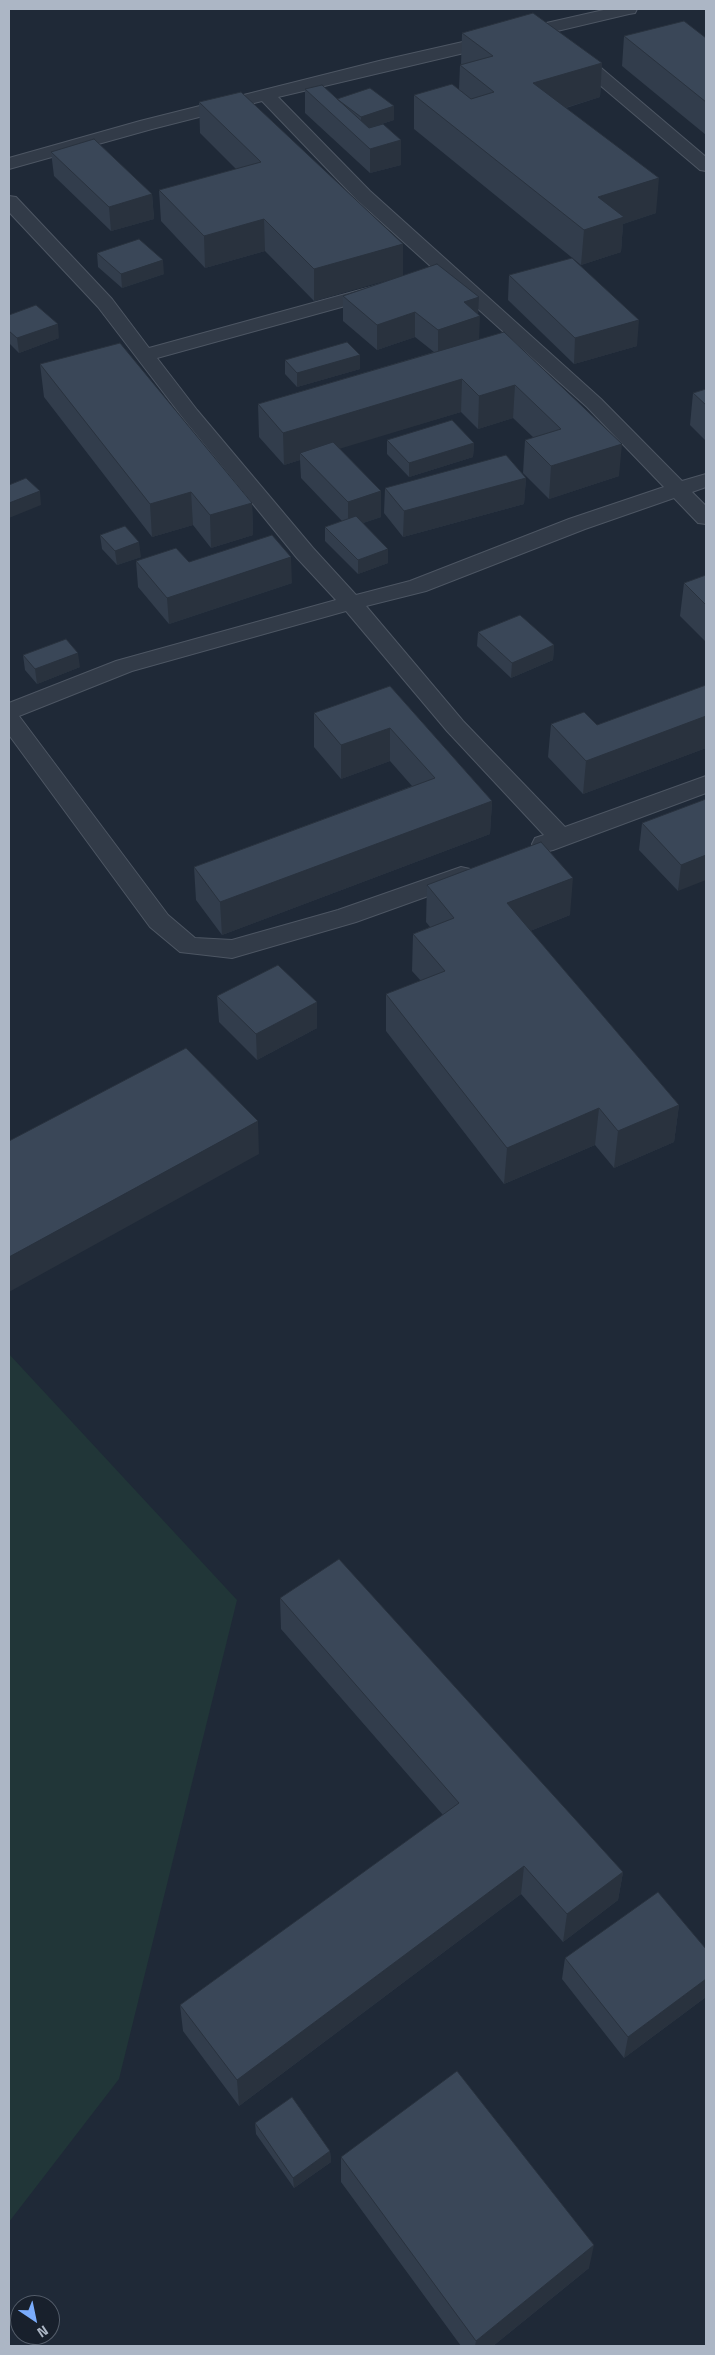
<!DOCTYPE html>
<style>
body{margin:0}
#map{position:relative;width:715px;height:2355px;overflow:hidden;background:#1f2937;font-family:"Titillium Web",sans-serif}
canvas{display:block}
.frame{position:absolute;inset:0;border:10px solid #acb6c5;pointer-events:none}
.north{position:absolute;left:10px;top:2295px;width:50px;height:50px;box-sizing:border-box;background:#18202c;border:1px solid #535c69;border-radius:50%;rotate:146deg;font-size:14px;font-weight:700;line-height:20px;text-align:center;color:#acb6c5}
.north::after{content:'';display:block;margin:auto;width:18px;height:22px;background:#7aacfc;clip-path:polygon(50% 0,100% 100%,50% 72%,0 100%)}
</style>
<div id="map">
<canvas width="715" height="2355"></canvas>
<div class="frame"></div>
<div class="north">N</div>
</div>
<script>
const ctx = document.querySelector('canvas').getContext('2d');
ctx.lineJoin = 'round';
function fillPath(path, color) { ctx.fillStyle = color; ctx.fill(path, 'evenodd'); }
const poly = rows => new Path2D(rows.map(r => 'M' + r).join(''));
function trace(path, color, width, dash) { ctx.strokeStyle = color; ctx.lineWidth = width; ctx.lineCap = dash ? 'butt' : 'round'; ctx.setLineDash(dash || []); ctx.stroke(path); }
const green = poly([
 [9,1354,237,1600,119,2079,9,2222]
]);
const minor = poly([
 [608,9,637,9,635,13,629,14,278,97,370,191,601,399,682,481,706,474,706,487,692,492,706,506,706,524,698,523,674,498,585,529,426,591,366,606,463,721,565,827,706,776,706,793,553,850,544,852,535,850,532,844,535,838,544,835,447,731,346,611,132,671,19,716,168,915,195,938,232,940,338,910,461,867,470,869,473,875,470,881,356,922,232,958,180,952,150,927,9,735,9,703,116,661,336,600,297,558,183,418,98,307,9,212,9,196,16,197,112,299,149,348,371,287,378,285,385,287,388,291,385,295,157,358,197,410,313,548,356,595,410,581,569,519,664,487,587,407,356,199,262,101,152,129,9,169,9,158,140,121,379,61,608,9],
 [574,49,580,50,706,157,706,171,700,170,568,58,565,54,568,50,574,49]
]);
const wall = poly([
 [462,33,602,63,600,97,566,108,656,213,623,224,621,252,581,265,414,129,414,95,459,89,460,65,461,65],
 [624,36,706,38,706,135,622,66],
 [305,89,337,99,394,106,394,120,369,128,401,140,401,165,370,173,305,113],
 [199,102,403,275,479,297,478,314,479,339,619,476,549,499,523,473,525,440,534,438,513,418,478,429,461,412,339,448,381,491,381,517,363,523,388,563,358,574,325,541,325,527,342,521,301,478,300,460,284,465,259,437,258,404,434,352,415,337,377,350,343,321,343,296,394,278,314,301,265,251,205,268,161,221,159,190,236,169,200,133],
 [51,152,152,194,154,219,111,231,54,176],
 [97,253,164,274,122,288,98,267],
 [509,275,637,346,574,364,508,300],
 [9,315,59,338,19,353,9,343],
 [360,355,360,369,297,387,285,374,285,360],
 [40,364,252,503,253,535,211,548,193,525,152,537,44,397],
 [706,389,706,441,690,425,693,393],
 [387,440,474,443,473,457,409,477,387,454],
 [526,478,524,504,403,537,384,513,385,488],
 [100,535,141,557,117,565,102,549],
 [136,561,292,583,169,624,138,587],
 [706,575,706,642,680,616,684,583],
 [478,632,554,645,553,660,511,678,477,646],
 [23,655,80,667,37,684,25,670],
 [706,685,706,748,583,794,548,757,551,724,597,725],
 [390,686,492,801,490,834,222,935,196,900,194,867,412,786,390,761,341,779,314,747,314,713],
 [706,799,678,891,639,850,642,823],
 [427,885,570,915,530,931,679,1105,674,1142,614,1168,595,1145,504,1184,386,1031,386,994,421,981,412,971,413,934,430,927,426,922],
 [217,996,317,1002,317,1028,257,1060,219,1022],
 [280,1598,623,1872,618,1900,563,1942,521,1894,239,2106,183,2031,180,2005,443,1815,281,1629],
 [706,1949,706,1997,624,2058,562,1979,565,1958],
 [255,2123,330,2151,331,2162,294,2188,256,2134],
 [341,2157,589,2268,493,2346,461,2346,341,2182]
]);
const shadedWall = poly([
 [602,63,600,97,532,118,533,83],
 [394,106,394,120,361,130,361,117],
 [401,140,401,165,370,173,370,149],
 [659,178,656,213,623,224,621,252,581,265,584,230,598,197],
 [152,194,154,219,111,231,109,207],
 [264,219,265,251,205,268,204,236],
 [403,244,403,276,314,301,314,269],
 [163,260,164,274,122,288,121,274],
 [479,297,478,316,480,316,479,341,438,356,438,330,464,302],
 [415,312,415,337,377,350,377,325],
 [639,320,637,346,574,364,575,338],
 [58,324,59,338,19,353,17,338],
 [360,355,360,369,297,387,297,373],
 [462,379,461,412,306,459,300,453,300,460,284,465,283,433],
 [515,385,513,418,478,429,479,396],
 [474,443,473,457,409,477,409,463],
 [622,444,619,476,549,499,551,466],
 [526,478,524,504,403,537,404,511],
 [40,491,41,505,9,518,9,503],
 [381,491,381,517,348,528,348,502],
 [191,492,193,525,152,537,150,504],
 [252,503,253,535,211,548,210,515],
 [139,542,141,557,117,565,115,551],
 [388,549,388,563,358,574,358,560],
 [291,557,292,583,169,624,167,598],
 [554,645,553,660,511,678,512,663],
 [78,653,80,667,37,684,35,669],
 [706,716,706,748,583,794,586,761],
 [390,728,390,761,341,779,341,745],
 [492,801,490,834,222,935,220,902],
 [706,855,706,880,678,891,681,865],
 [573,878,570,915,505,941,507,903],
 [317,1002,317,1028,257,1060,256,1034],
 [679,1105,674,1142,614,1168,618,1131],
 [599,1108,595,1145,504,1184,507,1148],
 [258,1121,259,1154,9,1292,9,1257],
 [524,1866,521,1894,239,2106,237,2080],
 [623,1872,618,1900,563,1942,567,1914],
 [706,1979,706,1997,624,2058,628,2037],
 [330,2151,331,2162,294,2188,293,2178],
 [594,2245,589,2268,493,2346,475,2346,476,2341]
]);
const building = poly([
 [533,13,602,63,533,83,659,178,598,197,624,217,584,230,414,95,452,84,471,99,494,92,460,65,493,56,462,33,533,13],
 [684,21,706,38,706,102,624,36,684,21],
 [322,85,369,128,383,124,401,140,370,149,305,89,322,85],
 [370,88,394,106,361,117,337,99,370,88],
 [241,92,403,244,314,269,264,219,204,236,159,190,261,162,199,102,241,92],
 [94,139,152,194,109,207,51,152,94,139],
 [139,239,163,260,121,274,97,253,139,239],
 [572,258,639,320,575,338,509,275,572,258],
 [437,264,479,297,464,302,480,316,438,330,415,312,377,325,343,296,437,264],
 [36,305,58,324,17,338,9,331,9,315,36,305],
 [504,332,622,444,551,466,525,440,561,429,515,385,479,396,462,379,283,433,258,404,504,332],
 [347,342,360,355,297,373,285,360,347,342],
 [120,343,252,503,210,515,191,492,150,504,40,364,120,343],
 [706,389,706,405,693,393,706,389],
 [452,420,474,443,409,463,387,440,452,420],
 [333,442,381,491,348,502,300,453,333,442],
 [506,455,526,478,404,511,385,488,506,455],
 [26,478,40,491,9,503,9,485,26,478],
 [356,516,388,549,358,560,325,527,356,516],
 [125,526,139,542,115,551,100,535,125,526],
 [272,535,291,557,167,598,136,561,176,548,189,562,272,535],
 [706,575,706,605,684,583,706,575],
 [520,615,554,645,512,663,478,632,520,615],
 [66,639,78,653,35,669,23,655,66,639],
 [706,685,706,716,586,761,551,724,584,712,597,725,706,685],
 [390,686,492,801,220,902,194,867,435,778,390,728,341,745,314,713,390,686],
 [706,799,706,855,681,865,642,823,706,799],
 [541,842,573,878,507,903,679,1105,618,1131,599,1108,507,1148,386,994,445,971,413,934,454,918,427,885,541,842],
 [278,965,317,1002,256,1034,217,996,278,965],
 [186,1048,258,1121,9,1257,9,1141,186,1048],
 [339,1559,623,1872,567,1914,524,1866,237,2080,180,2005,459,1803,280,1598,339,1559],
 [658,1892,706,1949,706,1979,628,2037,565,1958,658,1892],
 [457,2071,594,2245,476,2341,341,2157,457,2071],
 [292,2097,330,2151,293,2178,255,2123,292,2097]
]);
fillPath(green, '#213638');
trace(minor, '#4d5663', 2);
fillPath(minor, '#323b48');
fillPath(wall, '#323d4c');
fillPath(shadedWall, '#29323e');
fillPath(building, '#3a4758');
trace(building, '#29323e', 1);
</script>
